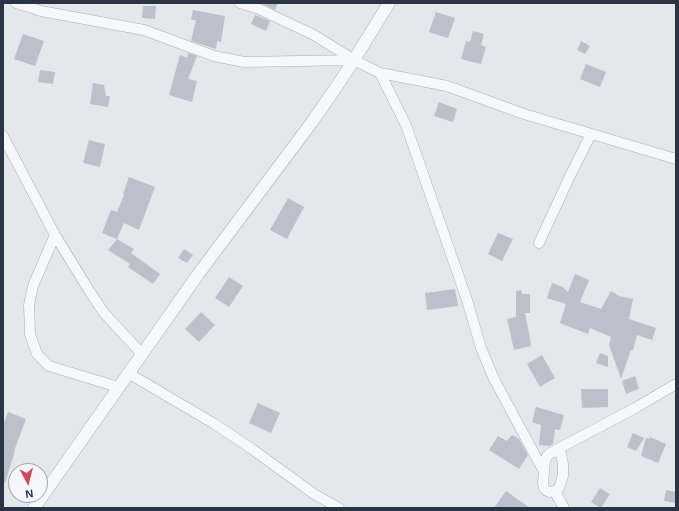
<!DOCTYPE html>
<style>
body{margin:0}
#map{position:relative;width:679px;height:511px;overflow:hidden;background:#e4e7ec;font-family:Arial,sans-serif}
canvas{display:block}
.frame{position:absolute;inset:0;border:4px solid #2b3445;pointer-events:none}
.north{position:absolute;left:8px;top:463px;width:40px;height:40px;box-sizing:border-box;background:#f4f6f9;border:1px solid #a4a8b1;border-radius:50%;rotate:173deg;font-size:11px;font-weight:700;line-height:16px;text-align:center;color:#2b3445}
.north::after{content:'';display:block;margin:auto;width:14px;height:18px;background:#d1495b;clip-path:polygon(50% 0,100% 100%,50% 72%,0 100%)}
</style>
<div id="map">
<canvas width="679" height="511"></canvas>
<div class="frame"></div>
<div class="north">N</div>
</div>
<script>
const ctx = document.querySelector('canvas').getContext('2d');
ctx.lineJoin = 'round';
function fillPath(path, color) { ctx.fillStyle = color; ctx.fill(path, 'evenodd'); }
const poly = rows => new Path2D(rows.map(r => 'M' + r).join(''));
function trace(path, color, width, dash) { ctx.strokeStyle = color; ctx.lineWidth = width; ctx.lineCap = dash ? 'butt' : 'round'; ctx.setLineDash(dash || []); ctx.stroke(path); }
const building = poly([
 [261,3,278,3,275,10],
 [143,6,156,6,155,19,142,18],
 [193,10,225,16,221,42,217,41,216,49,191,41,196,20,191,20],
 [436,12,455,18,448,38,429,32],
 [255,15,270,21,266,31,251,24],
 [473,31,484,34,481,45,486,47,481,64,461,59,466,41,470,42],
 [23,34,44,41,35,66,14,59],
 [581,41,590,46,585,54,577,50],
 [188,53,197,56,188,79,197,81,192,102,169,95,180,55,187,58],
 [586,64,606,72,600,87,580,79],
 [40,70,55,72,53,84,38,82],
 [93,83,104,85,106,96,110,96,108,107,90,104],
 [439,102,457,109,453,122,434,116],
 [89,140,105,144,100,167,83,163],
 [129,177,155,187,139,230,124,223,117,239,102,233,111,210,117,212,124,195,123,194],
 [288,198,304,207,287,239,270,230],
 [498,233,513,239,502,261,488,254],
 [117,239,134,249,131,253,160,274,153,284,128,267,130,264,108,250],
 [184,249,193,255,187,263,178,258],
 [575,274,589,280,580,302,601,309,611,291,619,296,633,299,629,319,656,328,652,340,637,335,633,350,631,350,621,379,609,345,611,337,590,328,588,334,560,323,566,304,547,298,552,283,563,287,568,292],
 [229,277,243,286,229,307,215,298],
 [455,289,458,306,427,310,425,293],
 [521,290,522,294,530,294,530,313,525,313,530,338,531,346,514,350,507,319,516,317,516,291],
 [201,312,215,325,199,342,185,329],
 [600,353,608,356,608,367,596,363],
 [542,355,555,378,540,387,527,364],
 [635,376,639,389,626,394,622,381],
 [581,389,608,389,608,407,582,408],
 [258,403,280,413,271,433,249,423],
 [536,407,564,415,560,430,555,429,553,444,549,446,539,445,541,425,532,422],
 [8,412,26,419,14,451,15,451,5,483,3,483,3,425],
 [633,433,644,438,636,451,627,447],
 [512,435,519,439,528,455,519,469,489,450,498,436,507,441],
 [650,437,666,444,658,463,641,456,646,438,649,439],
 [600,488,610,494,601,508,591,502],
 [666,490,676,492,676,503,664,501],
 [506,491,530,508,494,508]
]);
const minor = poly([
 [16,3,41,11,144,30,214,56,244,62,354,60],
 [240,3,259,9,314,35,354,60,380,73,447,86,524,114,676,159],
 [380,73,406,125,467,300,481,348,494,379,543,470],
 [3,136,55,235],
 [539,243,569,178,591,134],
 [128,373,213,423,252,449,314,494,339,508],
 [118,387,49,366,37,354,30,334,29,305,33,286,55,235,90,292,104,313,142,354],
 [552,452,637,407,676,384],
 [552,452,557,452,561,454,563,464,563,476,560,485,558,490,550,492,547,491,544,488,543,483,545,461,547,456,552,452],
 [555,492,564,508]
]);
const tertiary = poly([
 [34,508,199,273,312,122,337,86,354,60,389,3]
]);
fillPath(building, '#bbc0ca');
trace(minor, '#a9aeb7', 11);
trace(tertiary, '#a9aeb7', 13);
trace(minor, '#f7f8fa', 10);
trace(tertiary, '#f7f8fa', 12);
</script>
